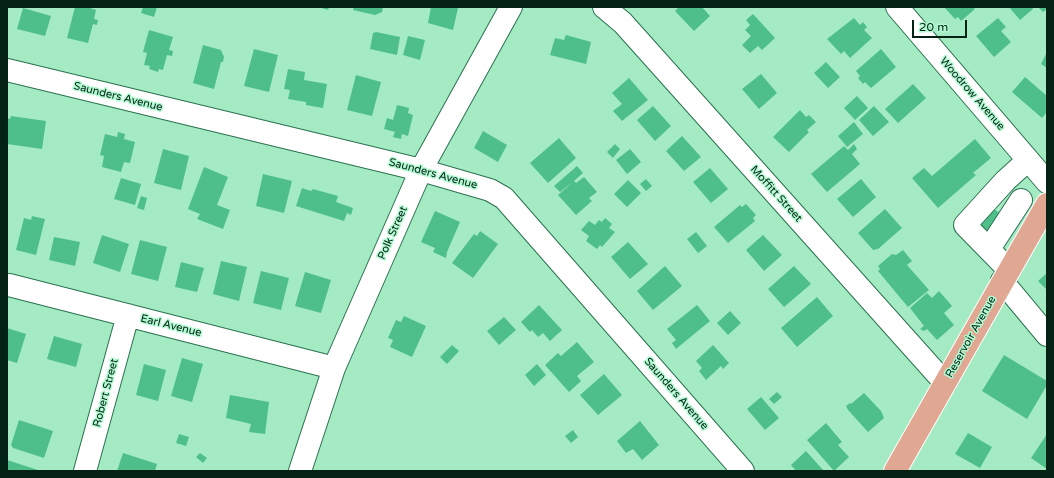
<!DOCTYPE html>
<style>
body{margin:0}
#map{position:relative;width:1054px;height:478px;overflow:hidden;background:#a4ebc4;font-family:"Varela Round",sans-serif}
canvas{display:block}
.frame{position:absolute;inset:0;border:8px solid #042214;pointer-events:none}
.scale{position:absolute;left:912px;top:20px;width:55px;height:18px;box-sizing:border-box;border:2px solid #042214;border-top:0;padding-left:5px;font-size:12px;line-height:14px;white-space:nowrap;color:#042214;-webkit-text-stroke:3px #b1f9d1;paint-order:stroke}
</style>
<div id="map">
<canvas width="1054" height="478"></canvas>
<div class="frame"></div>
<div class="scale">20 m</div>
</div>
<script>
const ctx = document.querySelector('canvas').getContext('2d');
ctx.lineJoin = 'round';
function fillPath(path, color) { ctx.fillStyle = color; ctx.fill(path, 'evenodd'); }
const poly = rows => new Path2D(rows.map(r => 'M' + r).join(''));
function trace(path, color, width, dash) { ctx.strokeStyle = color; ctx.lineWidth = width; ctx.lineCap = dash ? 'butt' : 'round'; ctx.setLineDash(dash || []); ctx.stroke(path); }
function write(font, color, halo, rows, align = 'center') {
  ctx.font = font + ' "Varela Round",sans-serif'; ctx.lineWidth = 3; ctx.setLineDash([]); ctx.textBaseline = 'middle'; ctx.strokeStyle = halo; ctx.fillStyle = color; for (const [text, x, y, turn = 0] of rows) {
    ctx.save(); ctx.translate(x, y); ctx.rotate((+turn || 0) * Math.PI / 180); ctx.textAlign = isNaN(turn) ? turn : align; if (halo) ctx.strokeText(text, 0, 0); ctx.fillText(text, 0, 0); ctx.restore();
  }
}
const building = poly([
 [75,7,87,7,96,10,94,19,98,20,97,25,93,24,88,43,67,38],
 [143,7,157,7,154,17,141,13],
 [318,7,329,7,328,10],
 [354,7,383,7,382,12,375,15,353,10],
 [431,7,458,8,453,30,428,23],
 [679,7,702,7,710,16,694,31,675,11],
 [944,7,973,7,975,9,961,21,958,17,955,19],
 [1009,7,1032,7,1033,9,1020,20],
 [1038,7,1047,7,1047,9,1043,12],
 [23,8,51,16,45,36,17,29],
 [753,14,775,38,762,50,758,46,750,53,742,45,751,36,745,30,750,25,746,20],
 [854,18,860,25,863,22,867,27,864,30,872,38,850,58,844,51,841,54,827,39],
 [998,18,1006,27,1001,31,1011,42,994,57,976,36],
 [149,30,173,37,169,50,173,51,172,56,167,55,163,70,159,69,158,72,149,69,150,66,144,65,147,53,143,52],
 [376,32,400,37,397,55,370,49,373,33],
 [566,35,591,42,586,64,550,55,555,38,564,40],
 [408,36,425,40,420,60,403,55],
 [203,45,221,50,224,57,223,62,221,62,214,89,193,83],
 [254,49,278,55,269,92,244,86],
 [881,49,896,67,871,88,865,82,863,84,858,78,860,76,856,71],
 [1046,54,1047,55,1047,68,1041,64],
 [826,62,840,77,828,88,814,73],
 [288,69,305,72,304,80,327,84,323,108,306,105,306,102,288,99,290,90,284,89],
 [761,74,777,93,759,109,742,89],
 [356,75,381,82,372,116,347,110],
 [1025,77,1047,96,1047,112,1042,118,1012,92],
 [629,78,648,100,622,121,613,111,622,104,612,93],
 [913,84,926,98,898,123,885,109],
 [857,96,868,108,855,120,844,108],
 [397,105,409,108,408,113,413,115,408,136,402,134,401,139,393,137,395,132,384,129,387,118,393,120],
 [653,106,671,126,655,141,637,120],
 [874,106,889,122,873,136,859,120],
 [800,110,806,117,809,115,816,122,807,130,809,132,789,152,773,137],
 [11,116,46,121,42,149,7,144,7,118,10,119],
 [854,122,863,134,847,147,838,136],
 [483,131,507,145,498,162,474,148],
 [118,132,125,134,124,139,135,142,130,163,124,162,121,172,102,167,104,156,100,155,105,134,117,137],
 [682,136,701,157,684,171,666,151],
 [559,138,576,158,548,183,530,163],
 [975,139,991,158,973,173,976,175,938,208,912,178,924,168,932,176],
 [615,144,620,149,613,158,607,152],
 [854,144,857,149,852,154,860,164,827,192,811,174,844,146,848,150],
 [163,149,189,156,181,190,154,183],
 [630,149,641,162,627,174,616,160],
 [577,166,583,173,574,181,576,183,584,177,597,192,589,198,592,201,576,215,558,195,573,182,560,192,554,186],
 [204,167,228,177,217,205,230,210,223,229,197,219,200,214,188,209],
 [710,168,728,189,711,203,693,182],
 [263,174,292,181,284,213,256,206],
 [121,178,141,184,135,205,114,199],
 [646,179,652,186,646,191,640,184],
 [861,179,876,197,853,217,837,199],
 [628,180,641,193,627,207,614,194],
 [302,188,311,191,313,189,338,196,336,202,353,208,351,215,347,213,344,221,296,206],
 [141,196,147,198,144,210,137,208],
 [746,204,756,215,753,218,755,221,728,243,714,227,740,205,742,207],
 [991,207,1004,216,992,234,979,225],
 [885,209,902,228,878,249,873,250,858,233],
 [435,211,460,222,447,252,446,258,433,252,435,248,421,242],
 [32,216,45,219,36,255,16,250,24,218,31,220],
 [605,218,612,224,609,228,615,232,602,247,600,245,597,249,586,241,589,236,581,230,589,221,595,225,599,220,602,222],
 [480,231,498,244,473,278,452,263,474,234,477,236],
 [696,232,707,246,698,253,687,239],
 [102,235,129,244,120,272,93,263],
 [763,235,782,255,764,271,746,250],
 [54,237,80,242,75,266,49,260],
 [140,240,167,247,158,281,131,274],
 [628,242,648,264,630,279,611,257],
 [903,250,912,261,907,265,929,290,908,307,878,271,880,269,878,266,892,254,896,255],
 [221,261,247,267,239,301,213,294],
 [181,262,204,268,197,292,175,287],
 [665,266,682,286,653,310,637,291],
 [794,266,811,284,784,307,768,289],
 [261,271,289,278,281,310,253,303],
 [305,272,331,280,321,313,295,306],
 [1047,273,1047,288,1046,289,1038,281],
 [939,291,952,306,944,313,954,325,937,340,927,329,924,331,920,329,924,326,910,308,927,293,932,298],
 [817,297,833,316,797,347,781,328],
 [539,305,562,330,550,341,543,333,538,337,532,330,530,332,521,322],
 [697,305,710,321,676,349,672,343,676,340,667,329],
 [730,311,741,323,728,335,717,323],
 [404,316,426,326,412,357,390,347,393,340,388,338,396,320,401,322],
 [504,317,516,330,499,345,487,331],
 [7,328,26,334,17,363,7,360],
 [54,336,82,344,76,367,47,359],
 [577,342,594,362,577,376,581,381,569,392,545,365,558,353,561,356],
 [452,345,459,351,447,364,440,357],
 [713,345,729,363,723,369,721,366,706,380,699,371,702,368,696,361],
 [1004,355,1047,381,1047,385,1027,419,982,391],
 [182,358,203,364,192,402,171,396],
 [144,364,166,370,158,401,136,395],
 [537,364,546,375,534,386,525,375],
 [604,374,622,395,598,415,580,395],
 [777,392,782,397,774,404,769,399],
 [864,393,881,411,884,418,868,432,848,410,846,406,850,403,851,404],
 [230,395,269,402,265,434,249,432,251,424,226,418],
 [761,397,779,418,765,430,747,409],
 [19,420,53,431,44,458,13,448,11,445],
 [640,421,659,445,642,460,633,449,626,453,617,441],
 [826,423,842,442,838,445,849,457,834,471,807,440],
 [573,430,578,437,571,443,565,436],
 [968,433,992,447,980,468,955,454],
 [179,434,189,437,186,446,176,443],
 [1047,434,1047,469,1031,458],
 [806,451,824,471,796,471,791,465],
 [123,453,157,464,155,471,117,471],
 [200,453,207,458,203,463,196,457],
 [7,460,41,471,7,471]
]);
const minor = poly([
 [604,7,623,23,945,383],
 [897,7,1047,182],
 [7,70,421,170,490,190,504,198,743,471],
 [989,249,1021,200],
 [1009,270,965,225,1005,181,1028,160],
 [1002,281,1047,335],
 [9,285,334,368],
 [85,471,128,315],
 [300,471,334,368,421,170,511,7]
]);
const major = poly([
 [895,471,1047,204]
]);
const streetNames = [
 ["Woodrow Avenue",972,94,49],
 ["Saunders Avenue",118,97,14],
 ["Saunders Avenue",433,174,15],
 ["Moffitt Street",776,194,48],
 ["Polk Street",393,233,-66],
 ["Earl Avenue",171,326,14],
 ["Reservoir Avenue",971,337,-61],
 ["Robert Street",106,393,-75],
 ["Saunders Avenue",676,394,49]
];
fillPath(building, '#4ebf89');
trace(minor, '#2b7250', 24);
trace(major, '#fff', 24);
trace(minor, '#fff', 22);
trace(major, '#e0a792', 22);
write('11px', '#042214', '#b1f9d1', streetNames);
</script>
